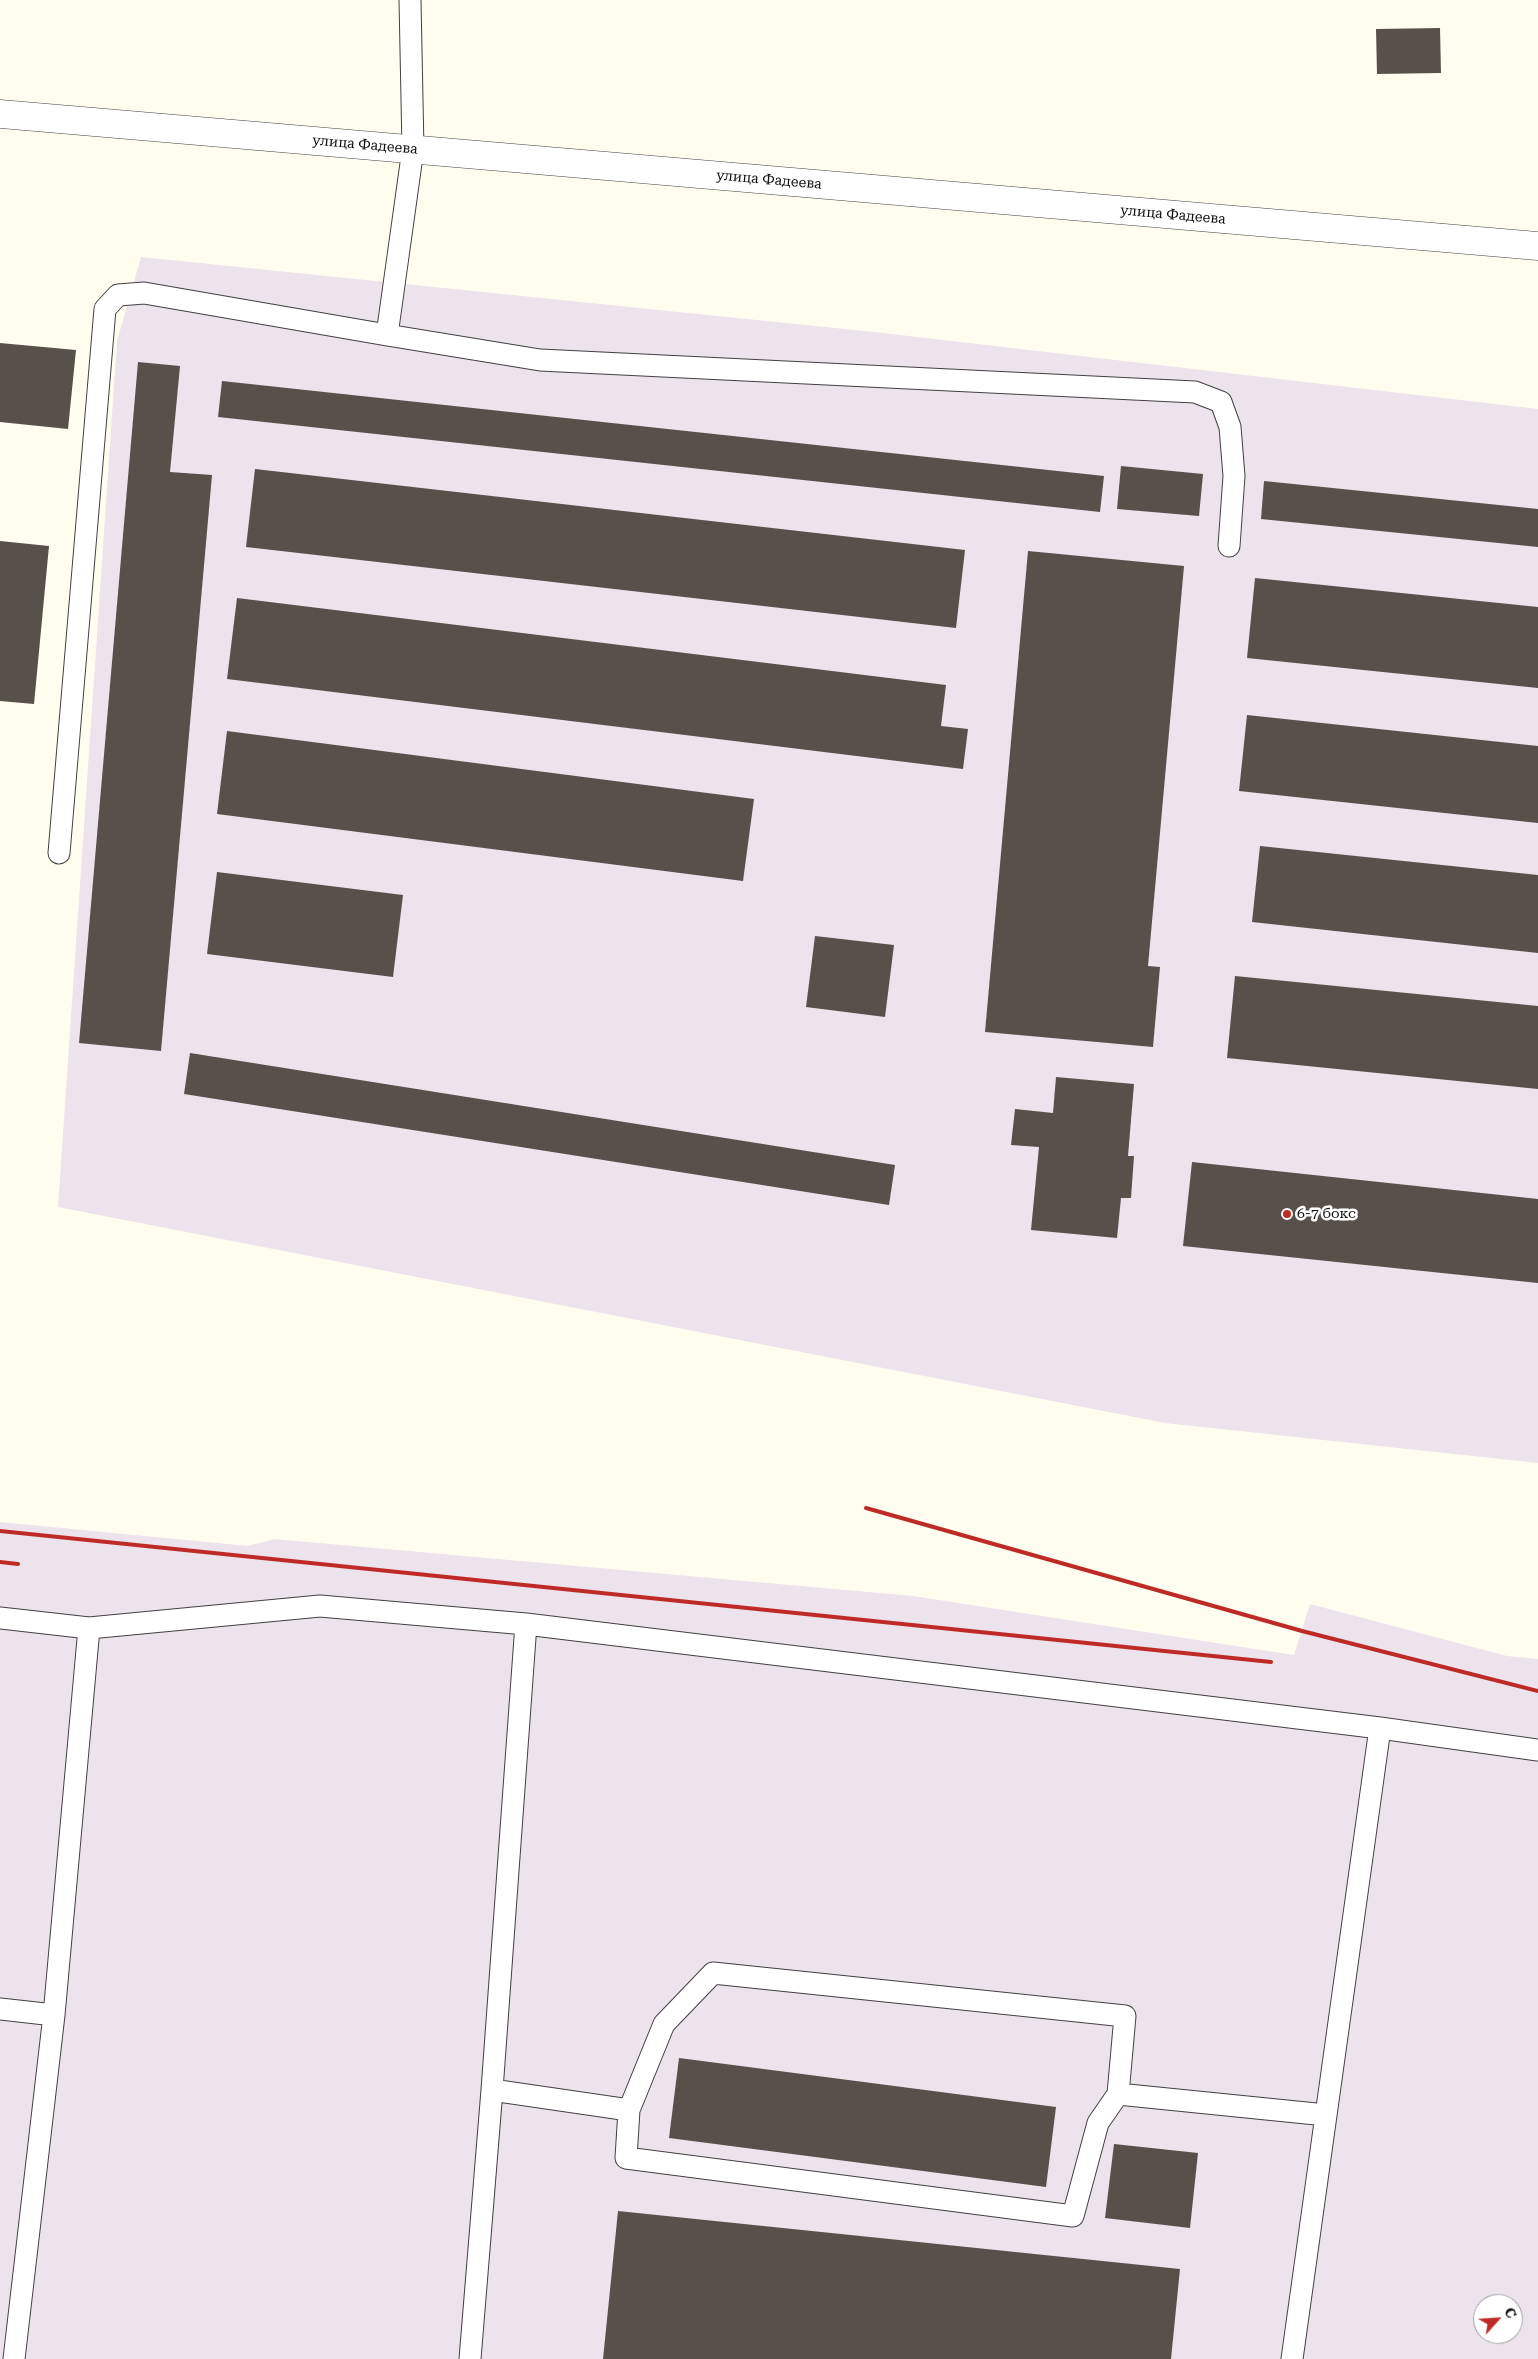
<!DOCTYPE html>
<meta charset="utf-8">
<style>
body{margin:0}
#map{position:relative;width:1538px;height:2359px;overflow:hidden;background:#fffdf0;font-family:"Roboto Serif",serif}
canvas{display:block}
.north{position:absolute;left:1473px;top:2294px;width:50px;height:50px;box-sizing:border-box;background:#fff;border:1px solid #9f9f9f;border-radius:50%;rotate:64deg;font-size:14px;font-weight:700;line-height:20px;text-align:center;color:#0e0e0e}
.north::after{content:'';display:block;margin:auto;width:18px;height:22px;background:#be2b26;clip-path:polygon(50% 0,100% 100%,50% 72%,0 100%)}
</style>
<div id="map">
<canvas width="1538" height="2359"></canvas>
<div class="north">С</div>
</div>
<script>
const ctx = document.querySelector('canvas').getContext('2d');
ctx.lineJoin = 'round';
function fillPath(path, color) { ctx.fillStyle = color; ctx.fill(path, 'evenodd'); }
const poly = rows => new Path2D(rows.map(r => 'M' + r).join(''));
function trace(path, color, width, dash) { ctx.strokeStyle = color; ctx.lineWidth = width; ctx.lineCap = dash ? 'butt' : 'round'; ctx.setLineDash(dash || []); ctx.stroke(path); }
function write(font, color, halo, rows, align = 'center') {
  ctx.font = font + ' "Roboto Serif",serif'; ctx.lineWidth = 5; ctx.setLineDash([]); ctx.textBaseline = 'middle'; ctx.strokeStyle = halo; ctx.fillStyle = color; for (const [text, x, y, turn = 0] of rows) {
    ctx.save(); ctx.translate(x, y); ctx.rotate((+turn || 0) * Math.PI / 180); ctx.textAlign = isNaN(turn) ? turn : align; if (halo) ctx.strokeText(text, 0, 0); ctx.fillText(text, 0, 0); ctx.restore();
  }
}
const industrial = poly([
 [141,257,874,332,1538,409,1538,1463,1165,1423,58,1207,117,341],
 [0,1522,248,1546,274,1539,913,1596,1294,1655,1310,1604,1507,1656,1538,1659,1538,2359,0,2359],
 [1483,2304,1513,2304,1513,2334,1483,2334]
]);
const building = poly([
 [1440,28,1441,73,1377,74,1376,29],
 [0,343,76,350,68,429,0,422],
 [138,362,180,366,170,472,212,475,161,1051,79,1043],
 [222,381,1104,476,1100,512,218,417],
 [1121,466,1203,474,1199,516,1117,509],
 [255,469,965,550,956,628,246,547],
 [1264,481,1538,509,1538,547,1261,519],
 [0,541,49,546,34,704,0,701],
 [1028,551,1184,566,1148,966,1160,967,1153,1047,985,1032],
 [1255,578,1538,607,1538,688,1247,658],
 [237,598,946,685,941,726,968,729,963,769,227,679],
 [1247,715,1538,746,1538,823,1239,791],
 [227,731,754,799,743,881,217,814],
 [1260,846,1538,875,1538,953,1252,922],
 [217,872,403,895,393,977,207,954],
 [815,936,894,945,885,1017,806,1007],
 [1235,976,1538,1006,1538,1089,1227,1058],
 [190,1053,895,1165,889,1205,184,1094],
 [1056,1077,1134,1084,1128,1156,1134,1156,1131,1198,1121,1198,1117,1238,1031,1230,1039,1147,1011,1145,1015,1109,1053,1113],
 [1192,1162,1538,1199,1538,1283,1183,1246],
 [679,2058,1056,2107,1046,2187,669,2138],
 [1114,2144,1198,2153,1190,2228,1105,2218],
 [618,2211,1180,2269,1171,2359,603,2359]
]);
const lane = poly([
 [410,0,413,149,387,335,540,360,1195,392,1221,402,1230,427,1234,476,1229,546],
 [59,853,105,309,118,295,144,293,387,335],
 [0,1618,89,1628,320,1606,526,1624,1380,1728,1538,1750],
 [713,1973,1125,2016,1118,2094,1098,2123,1073,2216,626,2158,629,2110,664,2024,713,1973],
 [0,2009,54,2015],
 [492,2090,629,2110],
 [1118,2094,1326,2115],
 [14,2359,54,2015,89,1628],
 [470,2359,492,2090,526,1624],
 [1292,2359,1380,1728]
]);
const street = poly([
 [0,114,1538,246]
]);
const rail = poly([
 [866,1508,1302,1631,1538,1691],
 [0,1531,1271,1662],
 [0,1562,18,1564]
]);
const markers = [
 [1287,1214,5,"#be2b26"]
];
const streetNames = [
 ["улица Фадеева",365,145,5],
 ["улица Фадеева",769,180,5],
 ["улица Фадеева",1173,215,5]
];
const poiNames = [
 ["6-7 бокс",1297,1214]
];
fillPath(industrial, '#ede3ed');
fillPath(building, '#57504b');
trace(lane, '#414141', 23);
trace(street, '#414141', 29);
trace(lane, '#fff', 21);
trace(street, '#fff', 28);
trace(rail, '#be2b26', 4);
for (const [x, y, r, color] of markers) { const dot = new Path2D(); dot.arc(x, y, r, 0, 2 * Math.PI); ctx.fillStyle = color; ctx.fill(dot); trace(dot, '#fff', 2); }
write('14px', '#0e0e0e', '#fff', streetNames);
write('14px', '#0e0e0e', '#fff', poiNames, 'left');
</script>
